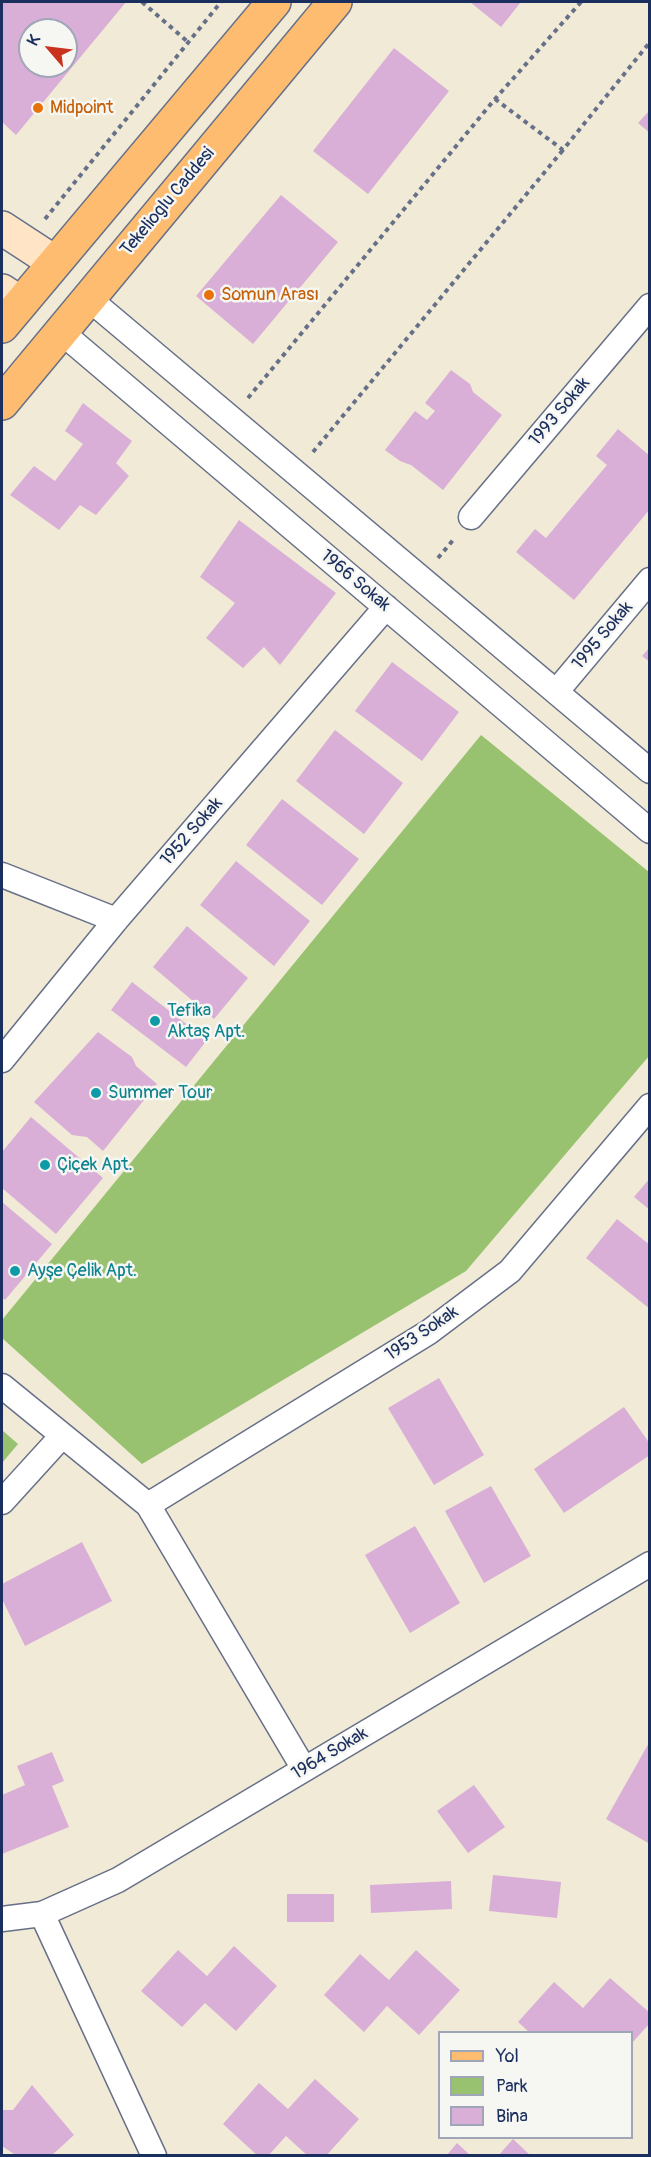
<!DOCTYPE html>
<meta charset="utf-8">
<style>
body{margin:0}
#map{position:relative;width:651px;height:2157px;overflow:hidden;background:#f1ead6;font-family:Pangolin,sans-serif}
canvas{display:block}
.frame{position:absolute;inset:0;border:3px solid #1b2f5e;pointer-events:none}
.legend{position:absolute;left:438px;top:2031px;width:195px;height:108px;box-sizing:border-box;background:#f6f6f2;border:2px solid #9ea6b7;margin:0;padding:8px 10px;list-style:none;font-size:18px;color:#1b2f5e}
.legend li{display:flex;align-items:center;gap:12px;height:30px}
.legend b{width:30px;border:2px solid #9ea6b7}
.north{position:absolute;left:18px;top:18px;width:60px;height:60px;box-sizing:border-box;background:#f6f6f2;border:2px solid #9ea6b7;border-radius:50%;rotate:298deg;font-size:16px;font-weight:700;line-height:24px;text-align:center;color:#1b2f5e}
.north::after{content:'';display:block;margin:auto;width:21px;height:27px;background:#c8321e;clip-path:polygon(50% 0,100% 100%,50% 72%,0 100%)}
</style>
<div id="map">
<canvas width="651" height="2157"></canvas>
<div class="frame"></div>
<ul class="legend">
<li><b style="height:8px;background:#febc70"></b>Yol</li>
<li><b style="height:16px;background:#98c26f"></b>Park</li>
<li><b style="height:16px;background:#d9afd7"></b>Bina</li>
</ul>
<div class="north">K</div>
</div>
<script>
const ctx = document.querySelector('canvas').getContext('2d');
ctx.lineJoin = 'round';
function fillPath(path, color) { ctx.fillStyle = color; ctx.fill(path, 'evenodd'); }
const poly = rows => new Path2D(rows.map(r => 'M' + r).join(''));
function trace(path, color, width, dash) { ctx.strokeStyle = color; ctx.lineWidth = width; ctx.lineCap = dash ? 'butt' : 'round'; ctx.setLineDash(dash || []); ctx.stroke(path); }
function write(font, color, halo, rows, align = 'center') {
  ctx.font = font + ' Pangolin,sans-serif'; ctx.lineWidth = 5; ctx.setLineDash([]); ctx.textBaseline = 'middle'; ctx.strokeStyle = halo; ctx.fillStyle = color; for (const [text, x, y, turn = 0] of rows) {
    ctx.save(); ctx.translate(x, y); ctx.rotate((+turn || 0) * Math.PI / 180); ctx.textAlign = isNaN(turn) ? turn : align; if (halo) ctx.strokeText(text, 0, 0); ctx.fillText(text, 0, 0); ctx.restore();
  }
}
const green = poly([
 [481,735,649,872,649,1056,466,1271,142,1464,2,1338,2,1320],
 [2,1430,18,1444,2,1463]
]);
const building = poly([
 [2,2,126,2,16,135,2,122],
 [30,30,66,30,66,66,30,66],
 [470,2,521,2,501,27],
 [394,48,449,91,368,194,313,151],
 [650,110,650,133,638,123],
 [281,195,338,242,253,344,196,296],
 [451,370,470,384,473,392,502,415,443,490,411,465,400,461,385,450,415,411,427,420,435,411,425,403],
 [83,403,132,441,116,463,129,476,96,515,80,505,59,530,10,495,34,466,55,481,83,444,65,431],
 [618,429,650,456,650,509,574,600,516,552,535,529,546,538,607,465,596,456],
 [239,520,336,593,280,665,264,647,243,668,206,638,235,603,200,577],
 [650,647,650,662,642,656],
 [392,662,459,712,422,761,355,711],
 [335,730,403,783,364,834,296,781],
 [282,799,359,859,322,905,246,845],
 [236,861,310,921,274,966,200,905],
 [187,926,248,978,214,1019,153,967],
 [132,982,207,1040,186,1067,111,1010],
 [98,1032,132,1057,136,1066,157,1084,103,1151,87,1137,72,1135,34,1102],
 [31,1117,103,1178,56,1234,2,1188,2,1152],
 [650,1178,650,1210,634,1197],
 [2,1202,52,1244,5,1300,2,1297],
 [617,1219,650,1245,650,1309,586,1258],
 [439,1378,484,1455,434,1485,388,1408],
 [624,1407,650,1444,650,1455,564,1513,534,1469],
 [491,1486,531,1556,484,1583,445,1511],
 [415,1526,460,1603,410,1633,365,1555],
 [82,1542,112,1601,25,1646,2,1599,2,1584],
 [650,1741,650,1844,606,1819],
 [52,1752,64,1781,52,1786,69,1827,2,1854,2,1795,25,1785,17,1766],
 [474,1785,505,1827,468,1853,437,1811],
 [493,1875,561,1882,557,1918,489,1911],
 [451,1881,452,1909,371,1913,370,1885],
 [287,1894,334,1894,334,1922,287,1922],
 [234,1946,277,1986,236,2031,205,2003,182,2027,141,1991,178,1950,207,1976],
 [416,1950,460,1990,419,2035,387,2006,364,2032,324,1995,360,1954,389,1980],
 [610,1978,650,2013,650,2023,632,2043,632,2032,529,2032,518,2022,554,1982,583,2008],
 [315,2079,359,2119,326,2156,308,2156,286,2136,268,2156,258,2156,223,2124,259,2083,288,2109],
 [32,2085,74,2135,51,2156,17,2156,2,2146,2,2110,13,2110],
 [513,2139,531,2156,498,2156],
 [457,2143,471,2156,446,2156]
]);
const path = poly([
 [142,2,188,42],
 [495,99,563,150,650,42],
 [45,219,221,2],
 [248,398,495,99,581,2],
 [313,452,563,150],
 [438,558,454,539]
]);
const street = poly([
 [88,298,650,771],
 [60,331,650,831],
 [471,517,650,306],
 [556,692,650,580],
 [2,875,116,920],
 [2,1060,116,920,386,607],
 [2,1386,148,1505,304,1769],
 [2,1502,62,1436],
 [148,1505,429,1332,510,1271,650,1106],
 [42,1914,154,2156],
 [2,1919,42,1914,118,1880,650,1564]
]);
const secondary = poly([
 [2,228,54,262],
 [2,291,20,303]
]);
const primary = poly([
 [2,326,274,2],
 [2,403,335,2]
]);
const markers = [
 [38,108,6,"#e8710a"],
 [209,295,6,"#e8710a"],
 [155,1021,6,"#0f9aa8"],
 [96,1093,6,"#0f9aa8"],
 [45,1165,6,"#0f9aa8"],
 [15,1271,6,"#0f9aa8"]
];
const foodNames = [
 ["Midpoint",50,108],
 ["Somun Arası",221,295]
];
const streetNames = [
 ["Tekelioglu Caddesi",168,202,-50],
 ["1993 Sokak",560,412,-50],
 ["1966 Sokak",355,581,40],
 ["1995 Sokak",603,636,-50],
 ["1952 Sokak",192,832,-49],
 ["1953 Sokak",422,1334,-34],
 ["1964 Sokak",330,1754,-31]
];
const cultureNames = [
 ["Tefika",167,1011],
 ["Aktaş Apt.",167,1032],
 ["Summer Tour",108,1093],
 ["Çiçek Apt.",57,1165],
 ["Ayşe Çelik Apt.",27,1271]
];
fillPath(green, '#98c26f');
fillPath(building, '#d9afd7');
trace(street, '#667088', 27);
trace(secondary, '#667088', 36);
trace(primary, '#667088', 36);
trace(path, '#667088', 4, [4.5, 4.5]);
trace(street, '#fff', 24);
trace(secondary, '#ffe4c6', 33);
trace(primary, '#febc70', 33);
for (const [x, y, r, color] of markers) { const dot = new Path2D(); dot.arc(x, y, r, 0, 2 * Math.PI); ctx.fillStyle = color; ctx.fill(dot); trace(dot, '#f6f6f2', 2); }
write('18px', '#c56008', '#f6f6f2', foodNames, 'left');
write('18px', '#1b2f5e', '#f6f6f2', streetNames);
write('18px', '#0d838f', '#f6f6f2', cultureNames, 'left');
</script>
